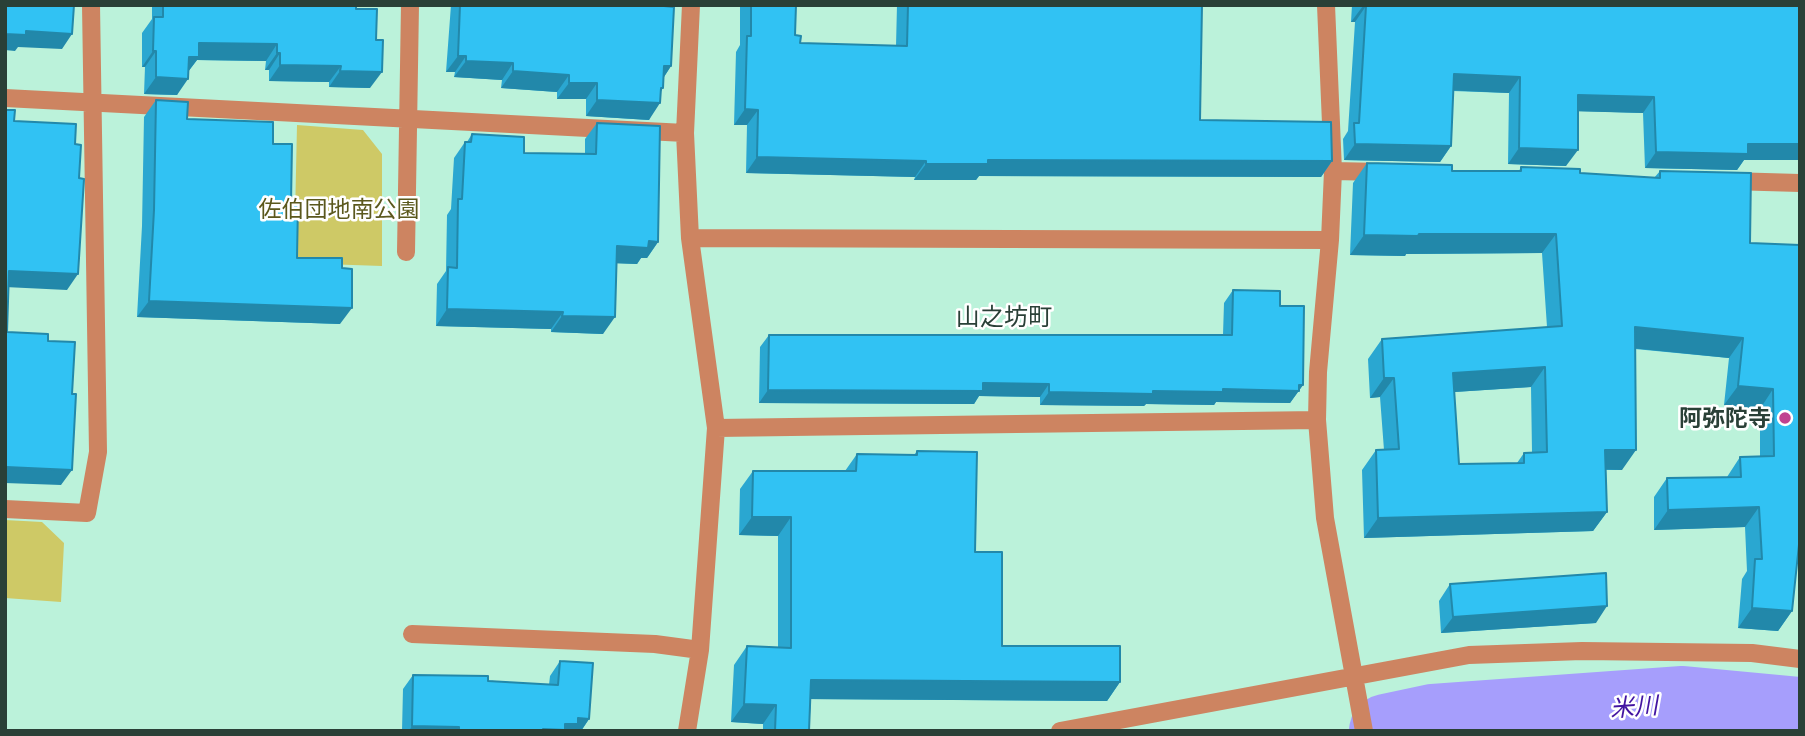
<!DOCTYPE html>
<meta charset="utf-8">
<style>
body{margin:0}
#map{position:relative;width:1805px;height:736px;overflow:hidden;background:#bbf2da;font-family:"Exo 2",sans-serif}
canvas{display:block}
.frame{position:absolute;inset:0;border:7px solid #2a4037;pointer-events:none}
</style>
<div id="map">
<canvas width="1805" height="736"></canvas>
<div class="frame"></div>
</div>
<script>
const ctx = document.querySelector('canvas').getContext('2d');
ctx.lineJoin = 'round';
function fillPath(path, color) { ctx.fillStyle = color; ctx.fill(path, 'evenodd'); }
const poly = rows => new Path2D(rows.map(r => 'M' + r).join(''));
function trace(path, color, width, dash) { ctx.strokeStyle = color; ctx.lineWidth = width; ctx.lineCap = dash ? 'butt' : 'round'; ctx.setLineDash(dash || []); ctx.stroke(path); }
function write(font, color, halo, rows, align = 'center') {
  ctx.font = font + ' "Exo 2","Noto Sans JP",sans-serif'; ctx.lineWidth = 5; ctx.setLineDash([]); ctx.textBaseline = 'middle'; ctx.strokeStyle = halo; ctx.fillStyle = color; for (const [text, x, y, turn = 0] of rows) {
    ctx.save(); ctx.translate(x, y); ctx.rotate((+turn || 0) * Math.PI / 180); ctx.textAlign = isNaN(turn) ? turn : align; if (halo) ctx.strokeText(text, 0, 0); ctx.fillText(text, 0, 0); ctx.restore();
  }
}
const green = poly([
 [297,125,363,130,382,154,382,266,294,263],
 [5,520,42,522,64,543,61,602,5,598]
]);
const river = poly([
 [1386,731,1433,721,1683,703,1800,714]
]);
const minor = poly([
 [1326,5,1333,171,1330,240,1318,372,1317,420,1325,518,1364,731],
 [5,98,685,133],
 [1333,171,1382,172],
 [1729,181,1800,183],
 [690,238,1330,240],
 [406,252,410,5],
 [716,428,1317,420],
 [5,509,87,513,98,452,91,5],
 [412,634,655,644,700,650],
 [687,731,700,650,716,428,690,238,685,133,691,5],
 [1060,731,1469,655,1582,651,1752,653,1800,659]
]);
const wall = poly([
 [152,5,356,5,370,88,329,87,329,82,269,81,269,70,265,70,266,61,197,60,188,72,177,95,144,94,145,67,142,67,142,33,152,19],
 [451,5,654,5,671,66,664,77,661,92,649,120,586,116,586,99,557,99,557,92,501,88,502,80,454,77,455,72,446,72],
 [740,5,796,5,795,35,800,43,896,46,897,5,1202,5,1200,120,1332,161,1321,177,979,176,976,180,914,180,915,177,746,173,747,125,734,125,736,52,740,45],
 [1352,5,1800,5,1744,160,1737,170,1645,168,1643,113,1578,111,1566,166,1508,164,1509,93,1453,91,1451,146,1440,162,1344,160,1343,139,1348,131,1355,22,1351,22],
 [156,100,187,119,273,144,291,203,297,258,340,324,137,317,142,226,144,117],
 [597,123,658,242,647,258,641,258,637,264,617,263,603,334,551,332,551,329,436,326,437,284,446,271,447,215,451,209,454,158,465,142,467,142,472,134,524,153,585,154,585,139],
 [1367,163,1452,171,1519,171,1521,167,1580,173,1654,178,1660,171,1750,243,1800,245,1800,547,1798,549,1792,611,1778,631,1738,628,1742,579,1747,571,1745,527,1654,530,1654,497,1667,478,1727,477,1740,457,1760,456,1760,409,1724,405,1729,358,1635,349,1622,470,1606,470,1607,512,1593,531,1364,538,1362,470,1376,450,1384,450,1380,397,1370,398,1368,359,1382,339,1547,327,1542,253,1406,254,1405,256,1350,255,1353,183],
 [1531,387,1532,452,1524,453,1517,463,1459,464,1454,392],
 [1233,290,1280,306,1303,385,1290,403,1216,402,1214,405,1146,404,1144,406,1040,405,1040,397,979,396,974,404,759,403,760,347,769,335,1223,335,1224,303],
 [917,451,975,552,1002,646,1120,682,1107,701,811,699,809,731,763,731,763,724,731,722,734,665,747,646,778,648,778,536,739,535,740,489,753,471,845,471,857,454,914,455],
 [1450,584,1596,623,1441,633,1439,601],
 [560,661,589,719,581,731,402,731,403,689,413,675,549,685,550,676]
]);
const shadedWall = poly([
 [1363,6,1366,6,1355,22,1351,22],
 [26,31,72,34,62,49,18,47,15,51,5,50,5,34],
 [199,43,277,44,266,61,197,60,187,73,177,73],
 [153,51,156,51,145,67,142,67],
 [277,53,280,53,269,70,265,70],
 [458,56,466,56,455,72,446,72],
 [466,61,513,63,502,80,454,77],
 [280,65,341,66,329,82,269,81],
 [664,66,671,66,660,83],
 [340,71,382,72,370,88,329,87],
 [513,71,569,75,557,92,501,88],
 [1454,74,1520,77,1509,93,1443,90],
 [156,77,188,79,177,95,144,94],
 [569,83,597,83,586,99,557,99],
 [661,88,663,88,653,103,660,103,649,120,586,116,597,100],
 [1578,95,1654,97,1643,113,1567,111],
 [745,109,758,110,747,125,734,125],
 [1355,144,1451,146,1440,162,1344,160],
 [1748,144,1800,144,1800,160,1744,160,1737,170,1645,168,1656,152],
 [1519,148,1578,150,1566,166,1508,164],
 [757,157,926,161,915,177,746,173],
 [988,160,1332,161,1321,177,979,176,976,180,914,180,926,164],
 [1556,234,1542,253,1406,254,1405,256,1350,255,1364,235],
 [649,241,658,242,647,258,641,258,637,264,606,263,617,246],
 [9,271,78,274,67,290,5,287],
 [149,301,352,308,340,324,137,317],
 [447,309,563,312,551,329,436,326],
 [562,316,615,317,603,334,551,332],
 [1635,327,1743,338,1729,358,1621,347],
 [1545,367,1531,387,1439,393,1453,373],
 [1384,378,1394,378,1380,397,1370,398],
 [983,383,1049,384,1040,397,979,396,974,404,759,403,768,390],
 [1303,385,1290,403,1216,402,1214,405,1146,404,1144,406,1040,405,1049,392,1223,389],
 [1738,386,1773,389,1760,409,1724,405],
 [1605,450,1636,450,1622,470,1591,469],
 [6,467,72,470,61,485,5,483,5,468],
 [1759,507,1745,527,1654,530,1668,510],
 [1607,512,1593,531,1364,538,1378,518],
 [752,517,791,517,778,536,739,535],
 [1607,606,1596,623,1441,633,1453,617],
 [1752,608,1792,611,1778,631,1738,628],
 [811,680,1120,682,1107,701,798,699],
 [744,704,776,705,763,724,731,722],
 [578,718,589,719,581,731,542,731,543,729,565,724],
 [412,726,459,727,457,731,409,731]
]);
const building = poly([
 [5,5,74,5,72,34,26,31,26,35,5,34,5,5],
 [163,5,356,5,356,9,377,9,376,40,383,40,382,72,340,71,341,66,280,65,280,53,277,53,277,44,199,43,199,57,189,57,188,79,156,77,156,51,153,51,154,17,163,17,163,5],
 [460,5,654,5,674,7,671,66,664,66,663,88,661,88,660,103,597,100,597,83,569,83,569,75,513,71,513,63,466,61,466,56,458,56,460,5],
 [751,5,796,5,795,35,801,36,800,43,907,46,908,5,1202,5,1200,120,1331,122,1332,161,988,160,988,164,926,164,926,161,757,157,758,110,745,109,747,36,751,36,751,5],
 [1363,5,1800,5,1800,144,1748,144,1748,154,1656,152,1654,97,1578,95,1578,150,1519,148,1520,77,1454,74,1451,146,1355,144,1354,123,1359,123,1366,6,1363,5],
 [156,100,188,102,187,119,273,122,273,144,292,144,291,203,298,203,297,258,342,258,342,268,352,269,352,308,149,301,154,210,156,100],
 [5,110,15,110,14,121,76,124,75,144,81,145,79,178,84,179,78,274,9,271,7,332,48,334,48,341,75,342,72,394,76,394,72,470,6,467,6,470,5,470,5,110],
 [597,123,660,126,658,242,649,241,648,248,617,246,615,317,562,316,563,312,447,309,448,267,457,268,458,199,462,199,465,142,471,142,472,134,524,137,524,153,596,154,597,123],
 [1367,163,1452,165,1452,171,1521,171,1521,167,1580,169,1580,173,1660,178,1660,171,1751,173,1750,243,1800,245,1800,535,1792,611,1752,608,1755,559,1762,559,1759,507,1668,510,1667,478,1741,477,1740,457,1774,456,1773,389,1738,386,1743,338,1635,327,1636,450,1605,450,1607,512,1378,518,1376,450,1399,449,1394,378,1384,378,1382,339,1562,326,1556,234,1419,234,1418,236,1364,235,1367,163],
 [1545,367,1547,452,1524,453,1524,463,1459,464,1453,373,1545,367],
 [1233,290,1280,291,1280,306,1304,306,1303,385,1299,385,1299,391,1223,389,1223,392,1153,391,1153,394,1049,392,1049,384,983,383,983,391,768,390,769,335,1232,335,1233,290],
 [917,451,977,452,975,552,1002,552,1002,646,1120,646,1120,682,811,680,809,731,775,731,776,705,744,704,747,646,791,648,791,517,752,517,753,471,856,471,857,454,917,455,917,451],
 [1606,573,1607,606,1453,617,1450,584,1606,573],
 [560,661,593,663,589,719,578,718,578,724,565,724,565,730,543,729,543,731,459,731,459,727,412,726,413,675,488,676,488,681,558,685,560,661]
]);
const markers = [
 [1785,418,7,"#c0428f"]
];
const parkNames = [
 ["佐伯団地南公園",339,209]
];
const poiNames = [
 ["阿弥陀寺",1771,418]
];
const neighbourhoodNames = [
 ["山之坊町",1004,317]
];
const waterNames = [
 ["米川",1634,707,-4]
];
fillPath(green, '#cec966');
trace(river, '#a69efc', 74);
trace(minor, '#cd8461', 18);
fillPath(wall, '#2aa7d1');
fillPath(shadedWall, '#28a');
fillPath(building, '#31c2f3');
trace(building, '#28a', 2);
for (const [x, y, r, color] of markers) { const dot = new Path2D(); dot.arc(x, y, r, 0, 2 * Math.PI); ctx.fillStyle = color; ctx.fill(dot); trace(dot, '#fff', 2.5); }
write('23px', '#5b581d', '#fff', parkNames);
write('bold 23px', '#2a4037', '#fff', poiNames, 'right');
write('24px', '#2a4037', '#fff', neighbourhoodNames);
write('italic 24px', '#4214a1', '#fff', waterNames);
</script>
